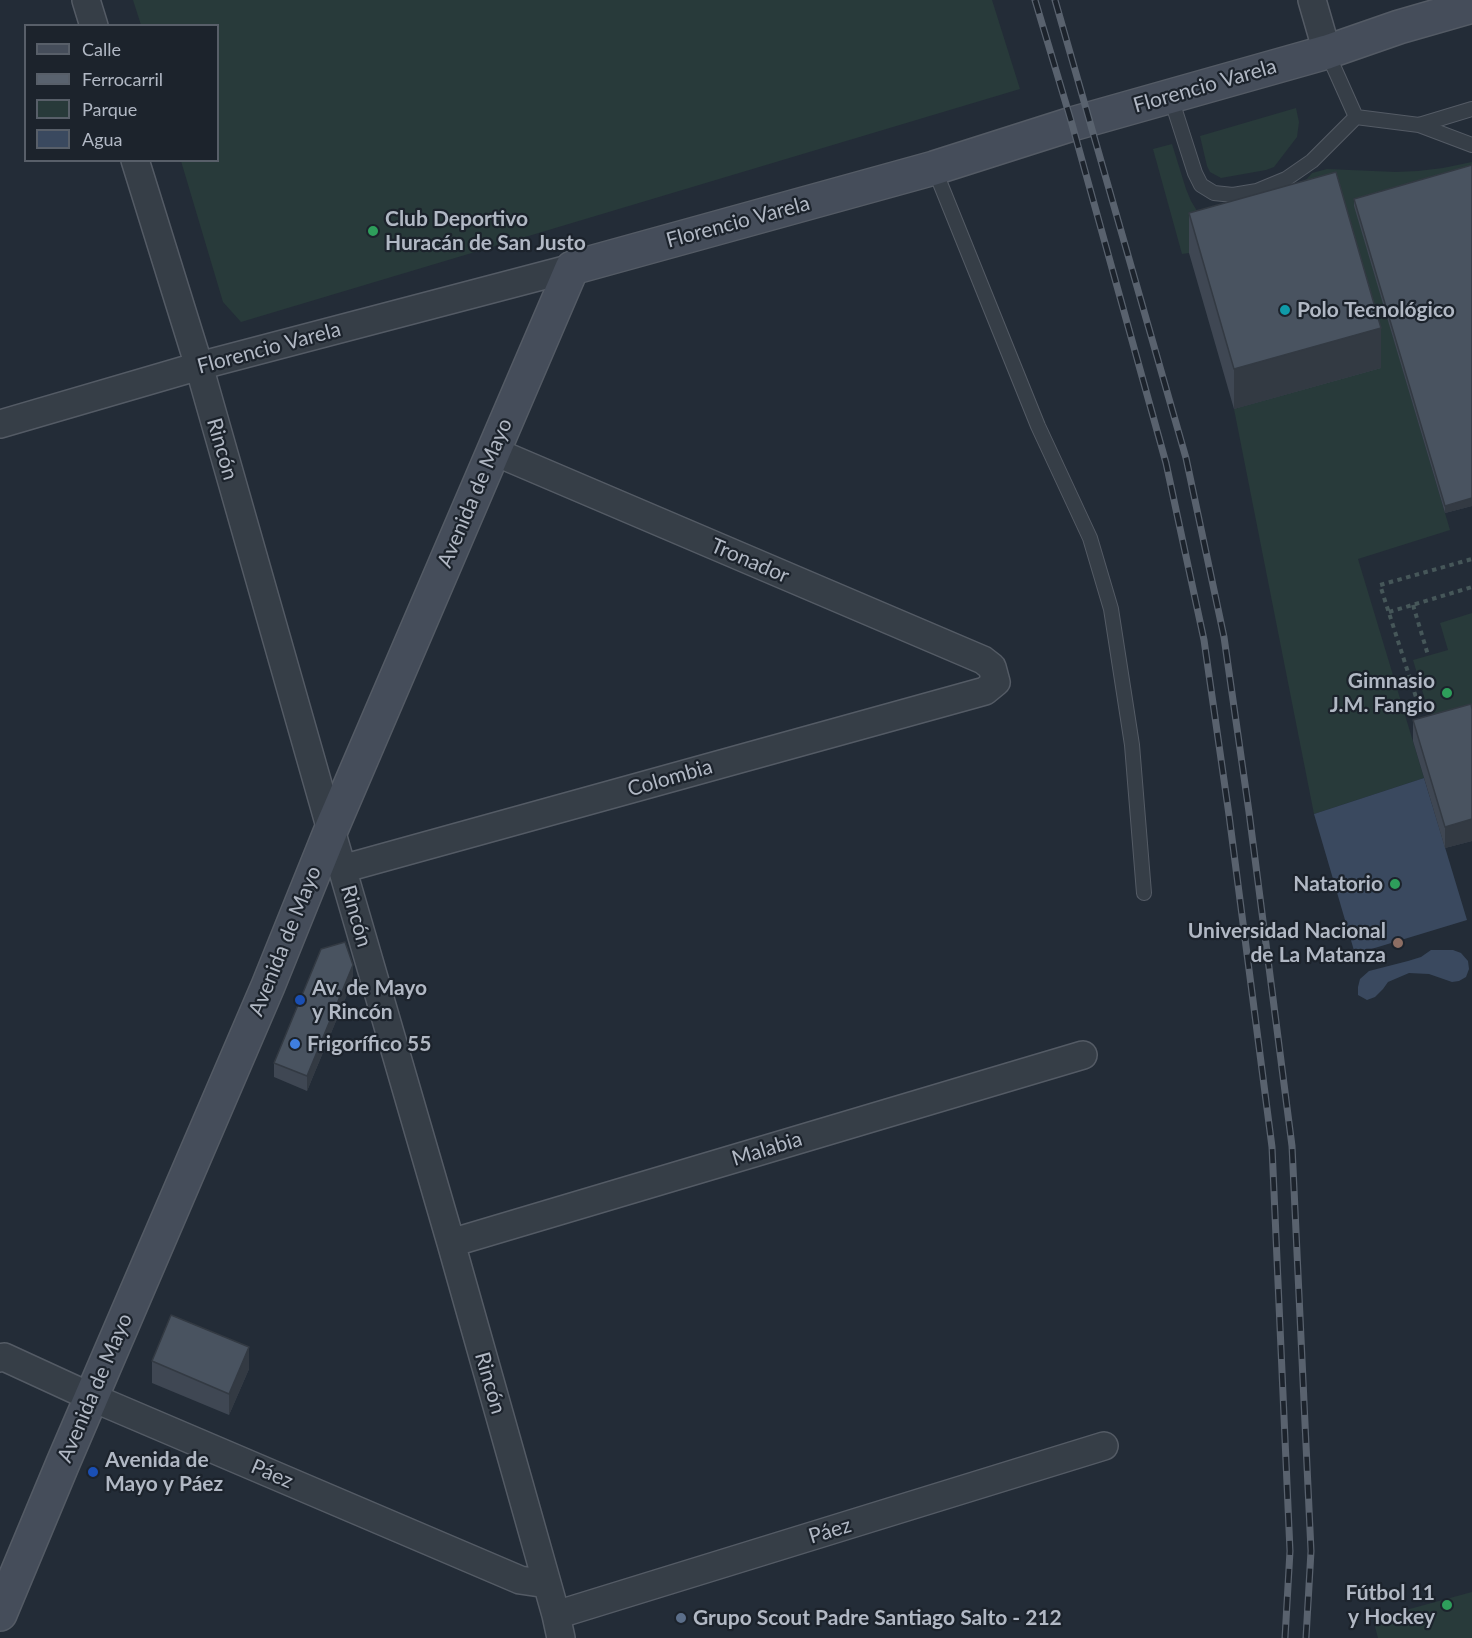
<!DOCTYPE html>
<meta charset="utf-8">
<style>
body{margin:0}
#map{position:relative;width:1472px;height:1638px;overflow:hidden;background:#232c37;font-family:Lato,sans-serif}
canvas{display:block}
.legend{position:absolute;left:24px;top:24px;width:195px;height:138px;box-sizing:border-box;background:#1c232c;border:2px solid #585f69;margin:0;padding:8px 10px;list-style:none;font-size:18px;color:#b1b8c4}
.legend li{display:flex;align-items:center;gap:12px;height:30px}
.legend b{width:30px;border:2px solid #585f69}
</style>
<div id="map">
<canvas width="1472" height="1638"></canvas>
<ul class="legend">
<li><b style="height:8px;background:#454d5a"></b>Calle</li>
<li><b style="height:8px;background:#59626e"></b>Ferrocarril</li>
<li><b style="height:16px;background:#283a3a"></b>Parque</li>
<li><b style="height:16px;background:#3a495f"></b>Agua</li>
</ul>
</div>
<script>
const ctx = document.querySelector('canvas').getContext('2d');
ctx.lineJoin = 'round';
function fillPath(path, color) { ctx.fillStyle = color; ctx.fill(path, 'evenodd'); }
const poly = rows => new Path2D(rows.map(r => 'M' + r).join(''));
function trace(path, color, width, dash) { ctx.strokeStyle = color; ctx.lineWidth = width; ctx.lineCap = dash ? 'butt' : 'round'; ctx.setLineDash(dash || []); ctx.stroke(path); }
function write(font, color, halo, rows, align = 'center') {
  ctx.font = font + ' Lato,sans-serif'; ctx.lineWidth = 4.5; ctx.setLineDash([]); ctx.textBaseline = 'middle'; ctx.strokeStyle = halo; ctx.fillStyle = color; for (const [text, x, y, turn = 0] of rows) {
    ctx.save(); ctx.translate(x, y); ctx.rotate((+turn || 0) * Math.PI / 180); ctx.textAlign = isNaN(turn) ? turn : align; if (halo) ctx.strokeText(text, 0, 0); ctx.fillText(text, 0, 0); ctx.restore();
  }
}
const green = poly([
 [133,0,992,0,1020,89,241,322,223,302,181,161,218,160,218,26,141,25],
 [1296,108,1299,122,1297,137,1274,167,1266,170,1221,178,1210,172,1207,166,1200,136],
 [1172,144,1186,189,1191,201,1197,211,1189,253,1182,254,1153,149],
 [1472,162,1472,173,1355,207,1450,530,1358,559,1424,778,1314,814,1234,409,1381,367,1305,181,1312,173,1327,169,1396,172,1418,171,1443,168],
 [1472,613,1472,730,1436,736,1413,660,1448,650,1440,623],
 [1472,1592,1472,1638,1378,1638,1373,1619]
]);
const water = poly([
 [1424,778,1467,920,1355,954,1314,814],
 [1431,950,1453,950,1461,953,1468,961,1469,969,1466,977,1459,981,1452,982,1429,974,1409,973,1388,982,1383,989,1375,997,1367,1000,1358,995,1358,987,1360,979,1369,971,1408,961,1421,957]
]);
const path = poly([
 [1413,605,1428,655],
 [1389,612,1472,587],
 [1424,722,1380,585,1472,559]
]);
const service = poly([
 [1327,52,1356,117],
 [1170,95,1195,173,1201,185,1214,193,1233,195,1257,191,1286,179,1312,161,1356,117,1419,125,1472,145],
 [1419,125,1472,109],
 [934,168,1038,426,1090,538,1111,609,1132,745,1144,893]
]);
const minor = poly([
 [86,0,94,26],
 [1312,0,1327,52],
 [135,160,199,366,331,830,451,1243,556,1615,561,1638],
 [0,424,199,366,572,268],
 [342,869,985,691,996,682,992,667,983,660,493,451],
 [451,1243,1083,1055],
 [0,1358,4,1357,91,1397,520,1580,547,1584],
 [556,1615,1104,1446]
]);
const secondary = poly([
 [0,1614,63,1463,268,986,331,830,572,268,934,168,1072,124,1327,52,1399,27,1472,6]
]);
const rail = poly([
 [1035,0,1072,124,1166,463,1204,640,1229,815,1272,1147,1290,1551,1285,1638],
 [1055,0,1186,458,1224,637,1249,812,1292,1146,1311,1551,1306,1638]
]);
const wall = poly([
 [1472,165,1472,506,1445,513,1354,206,1354,199],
 [1189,213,1381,368,1234,409,1189,253],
 [1472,709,1472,841,1445,848,1413,741,1413,720],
 [353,980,307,1091,274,1077,274,1063],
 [152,1361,249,1369,229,1415,152,1383]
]);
const shadedWall = poly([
 [1381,328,1381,368,1234,409,1234,369],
 [1472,498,1472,506,1445,513,1445,506],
 [1472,819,1472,841,1445,848,1445,827],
 [353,965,353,980,307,1091,307,1076],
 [249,1347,249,1369,229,1415,229,1394]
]);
const building = poly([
 [1472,165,1472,498,1445,506,1354,199,1472,165],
 [1336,172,1381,328,1234,369,1189,213,1336,172],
 [1471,704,1472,709,1472,819,1445,827,1413,720,1471,704],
 [345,942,353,965,307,1076,274,1063,321,949,345,942],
 [171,1315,249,1347,229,1394,152,1361,171,1315]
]);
const markers = [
 [373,231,6,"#2e9e5b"],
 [1285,310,6,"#0f9aa8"],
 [1447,693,6,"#2e9e5b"],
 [1395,884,6,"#2e9e5b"],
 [1398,943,6,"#8d6e63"],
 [300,1000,6,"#1a4fb4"],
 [295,1044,6,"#3f7fe0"],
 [93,1472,6,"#1a4fb4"],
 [1447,1605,6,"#2e9e5b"],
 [681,1618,6,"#5c6f8a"]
];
const streetNames = [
 ["Florencio Varela",1205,86,-16],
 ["Florencio Varela",738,222,-15],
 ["Florencio Varela",269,348,-15],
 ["Rincón",222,449,74],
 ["Avenida de Mayo",475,493,-67],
 ["Tronador",750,561,23],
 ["Colombia",670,778,-16],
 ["Rincón",356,916,74],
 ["Avenida de Mayo",285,941,-68],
 ["Malabia",767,1149,-17],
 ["Rincón",490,1383,74],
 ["Avenida de Mayo",95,1388,-67],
 ["Páez",272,1474,23],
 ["Páez",830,1531,-17]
];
const poiNames = [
 ["Club Deportivo",385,219],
 ["Huracán de San Justo",385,243],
 ["Polo Tecnológico",1297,310],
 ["Gimnasio",1435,681,"right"],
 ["J.M. Fangio",1435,705,"right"],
 ["Natatorio",1383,884,"right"],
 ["Universidad Nacional",1386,931,"right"],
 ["de La Matanza",1386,955,"right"],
 ["Av. de Mayo",312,988],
 ["y Rincón",312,1012],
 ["Frigorífico 55",307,1044],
 ["Avenida de",105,1460],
 ["Mayo y Páez",105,1484],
 ["Fútbol 11",1435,1593,"right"],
 ["y Hockey",1435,1617,"right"],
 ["Grupo Scout Padre Santiago Salto - 212",693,1618]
];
fillPath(green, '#283a3a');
fillPath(water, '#3a495f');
trace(service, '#545b65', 16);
trace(minor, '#545b65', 30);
trace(secondary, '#545b65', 36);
trace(path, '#465759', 4, [4.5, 4.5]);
trace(service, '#363e47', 14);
trace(minor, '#363e47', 27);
trace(secondary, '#454d5a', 33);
trace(rail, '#59626e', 7);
trace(rail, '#1c232c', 4.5, [14]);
fillPath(wall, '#3f4753');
fillPath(shadedWall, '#333a43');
fillPath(building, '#495360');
trace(building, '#333a43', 1.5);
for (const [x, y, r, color] of markers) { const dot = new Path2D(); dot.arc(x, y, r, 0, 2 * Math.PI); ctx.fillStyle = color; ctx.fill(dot); trace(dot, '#1c232c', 2); }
write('21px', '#b1b8c4', '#1c232c', streetNames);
write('bold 21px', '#b1b8c4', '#1c232c', poiNames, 'left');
</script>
